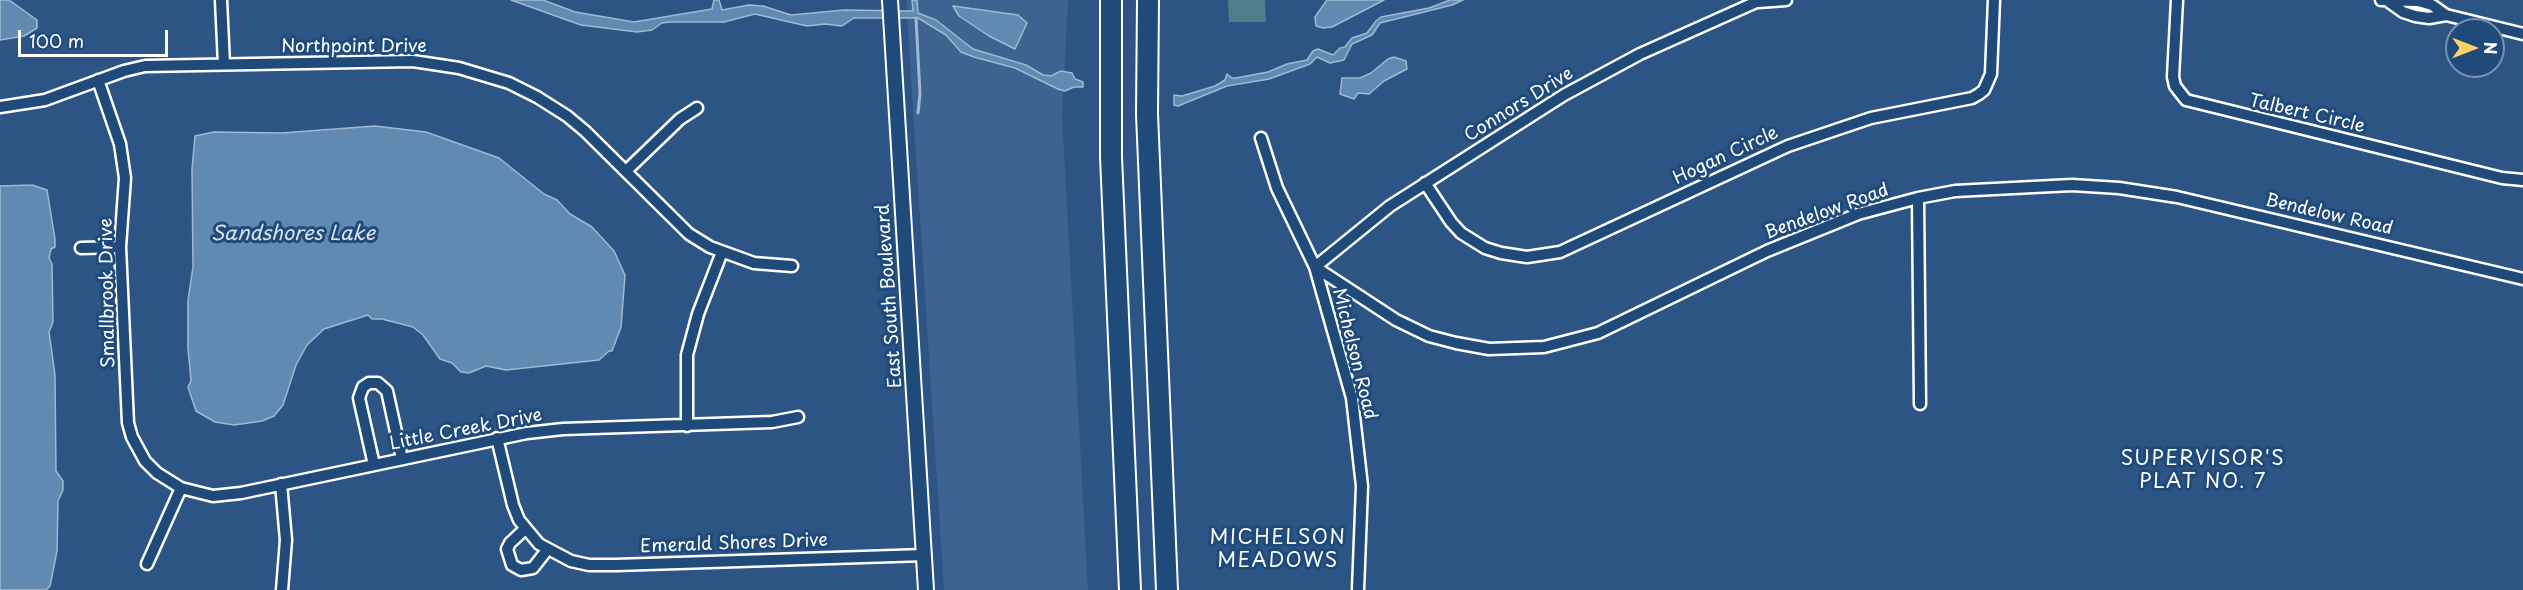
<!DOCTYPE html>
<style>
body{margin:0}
#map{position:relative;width:2523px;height:590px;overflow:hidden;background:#2c5585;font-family:"Playpen Sans",sans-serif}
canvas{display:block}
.north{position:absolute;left:2445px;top:18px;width:60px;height:60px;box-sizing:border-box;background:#1f4a7a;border:2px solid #7992af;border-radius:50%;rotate:90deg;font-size:16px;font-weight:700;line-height:24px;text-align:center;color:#fff}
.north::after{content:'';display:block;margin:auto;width:21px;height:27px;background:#ffd166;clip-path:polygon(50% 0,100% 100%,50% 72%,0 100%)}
.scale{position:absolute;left:18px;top:30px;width:150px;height:27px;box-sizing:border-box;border:3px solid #fff;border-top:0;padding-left:8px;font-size:18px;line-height:21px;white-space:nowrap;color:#fff;-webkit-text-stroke:4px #1f4a7a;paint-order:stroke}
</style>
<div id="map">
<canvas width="2523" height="590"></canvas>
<div class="north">N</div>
<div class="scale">100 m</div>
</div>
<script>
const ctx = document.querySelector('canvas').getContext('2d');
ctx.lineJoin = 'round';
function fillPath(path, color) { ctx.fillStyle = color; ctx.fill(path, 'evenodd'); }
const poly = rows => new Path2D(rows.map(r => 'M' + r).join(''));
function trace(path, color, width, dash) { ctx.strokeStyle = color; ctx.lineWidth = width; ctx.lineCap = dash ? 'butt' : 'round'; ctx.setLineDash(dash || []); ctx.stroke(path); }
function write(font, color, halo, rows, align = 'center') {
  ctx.font = font + ' "Playpen Sans",sans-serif'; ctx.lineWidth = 6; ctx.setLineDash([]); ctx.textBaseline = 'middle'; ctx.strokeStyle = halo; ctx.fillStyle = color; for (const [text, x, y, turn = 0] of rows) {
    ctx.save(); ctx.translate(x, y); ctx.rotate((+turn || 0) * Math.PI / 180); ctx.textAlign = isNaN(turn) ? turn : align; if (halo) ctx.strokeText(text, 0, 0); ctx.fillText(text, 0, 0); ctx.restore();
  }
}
const built = poly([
 [906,0,1068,0,1062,116,1088,590,944,590]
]);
const green = poly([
 [1228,0,1265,0,1266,22,1229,22]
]);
const water = poly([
 [0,0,9,0,37,20,37,28,24,36,0,40,0,0],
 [511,0,543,0,575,12,634,22,712,9,714,0,719,0,722,10,749,5,763,6,791,15,844,10,911,11,913,11,912,0,917,0,918,13,936,20,973,49,1026,65,1043,75,1051,76,1061,71,1072,73,1075,79,1083,82,1083,87,1074,87,1065,91,1058,89,1015,68,974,57,961,52,946,35,918,18,854,18,842,26,825,24,807,26,755,14,724,22,670,22,662,23,652,30,637,32,581,25,511,0],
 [1327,0,1384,0,1332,27,1323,28,1316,26,1315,17,1327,0],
 [1450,0,1463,0,1452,5,1380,23,1372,35,1352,44,1344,60,1330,63,1317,57,1310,64,1269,79,1227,86,1178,106,1174,105,1174,95,1182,96,1215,86,1225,80,1227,74,1232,78,1236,78,1268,72,1287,64,1307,60,1313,51,1318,49,1333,55,1340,48,1345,47,1352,38,1367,33,1376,21,1381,17,1429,8,1450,0],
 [953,6,1018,15,1027,23,1015,49,989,36,959,16,953,6],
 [1394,57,1406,61,1407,69,1384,81,1369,94,1358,93,1354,99,1340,94,1342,78,1360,78,1371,73,1388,59,1394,57],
 [375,126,426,132,499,158,544,194,557,200,570,214,592,227,614,251,625,275,621,327,612,351,609,351,599,360,506,370,486,366,469,373,461,372,452,363,440,359,423,335,413,327,382,319,372,319,368,315,324,329,307,345,296,365,283,405,274,416,262,421,234,425,215,422,196,411,188,387,191,381,188,348,188,300,193,267,192,169,195,136,214,132,282,133,375,126],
 [32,185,47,190,55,239,55,247,51,249,49,258,52,264,53,322,49,332,55,375,56,471,63,481,63,490,58,501,57,551,50,586,46,590,0,590,0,186,32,185]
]);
const stream = poly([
 [916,18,920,94,918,113]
]);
const minor = poly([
 [221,0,224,64],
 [1761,0,1640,54,1564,95,1390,206,1315,267,1396,320,1429,336,1456,343,1489,349,1544,347,1598,333,1767,251,1858,214,1918,198,1955,191,2072,185,2119,188,2177,197,2523,279],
 [2177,0,2173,77,2175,86,2186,100,2502,178,2523,180],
 [2381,0,2418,1,2432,5,2446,15,2523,34],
 [1758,2,1786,0],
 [2389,2,2403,12,2415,16,2429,18,2446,15],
 [98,80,120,144,125,178,120,247,128,423,132,437,145,461,157,473,181,488,213,496,241,493,527,433,563,429,772,422,798,417],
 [0,107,45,100,124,71,145,66,413,61,459,68,509,83,537,97,567,116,585,131,689,234,710,247,754,263,792,266],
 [1261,138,1277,188,1315,267,1352,398,1362,486,1358,590],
 [626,171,680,119,697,108],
 [1425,183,1451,222,1461,233,1485,248,1501,253,1527,257,1560,252,1788,146,1871,118,1972,98,1979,94,1984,90,1991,74,1994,0],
 [1918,198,1920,404],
 [81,248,120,247],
 [687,426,687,355,698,314,722,252],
 [497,438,513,505,519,520,539,544,571,561,589,565,616,565,925,555],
 [374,465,359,398,363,387,369,383,378,383,387,391,402,459],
 [281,484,286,540,282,590],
 [525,529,510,543,507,549,512,565,521,570,533,568,547,550],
 [147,564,181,488]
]);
const tertiary = poly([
 [890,0,926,590]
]);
const motorway = poly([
 [1111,0,1111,157,1130,590],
 [1148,0,1147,114,1167,590]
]);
const streetNames = [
 ["Northpoint Drive",354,47],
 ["Connors Drive",1519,105,-32],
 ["Talbert Circle",2307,114,13],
 ["Hogan Circle",1726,156,-25],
 ["Bendelow Road",1827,212,-20],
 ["Bendelow Road",2329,215,13],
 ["Smallbrook Drive",108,293,-91],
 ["East South Boulevard",890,296,-94],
 ["Michelson Road",1354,354,76],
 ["Little Creek Drive",466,430,-11],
 ["Emerald Shores Drive",734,544,-2]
];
const waterNames = [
 ["Sandshores Lake",293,234]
];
const neighbourhoodNames = [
 ["SUPERVISOR'S",2203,459],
 ["PLAT NO. 7",2203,482],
 ["MICHELSON",1278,538],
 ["MEADOWS",1278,561]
];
fillPath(built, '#3d6390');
fillPath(green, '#4e7e89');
fillPath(water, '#608ab2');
trace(water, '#a0b9d1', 1.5);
trace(stream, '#a0b9d1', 3);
trace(minor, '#fff', 15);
trace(tertiary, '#fff', 18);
trace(motorway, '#fff', 24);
trace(minor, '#1f4a7a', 10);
trace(tertiary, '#1f4a7a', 14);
trace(motorway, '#1f4a7a', 20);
write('18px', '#fff', '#1f4a7a', streetNames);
write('italic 20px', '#d7e2ec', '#1f4a7a', waterNames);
ctx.letterSpacing = '1.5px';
write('20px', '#fff', '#1f4a7a', neighbourhoodNames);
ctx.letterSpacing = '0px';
</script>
